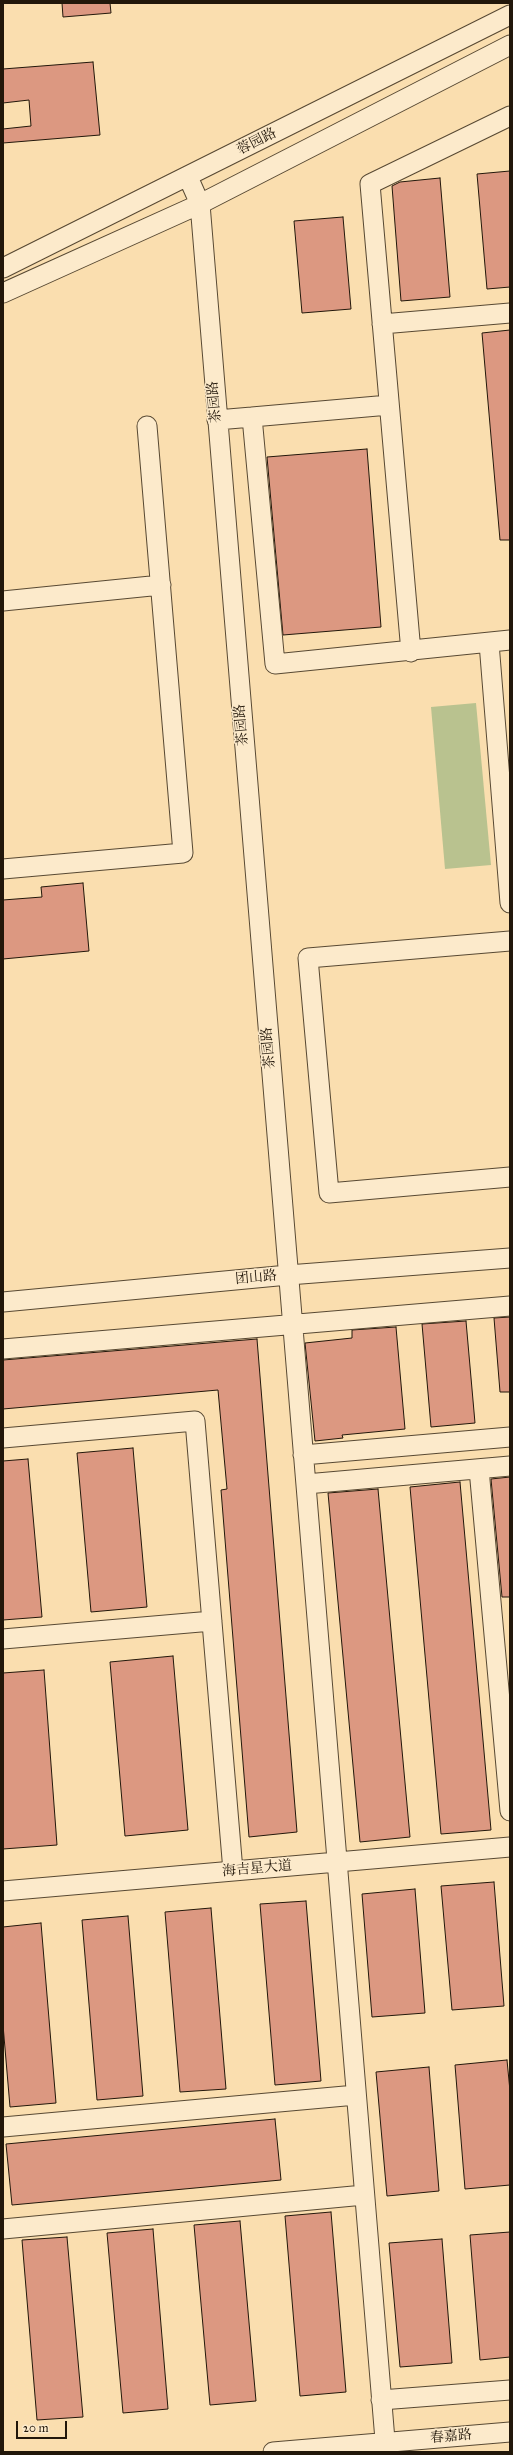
<!DOCTYPE html>
<meta charset="utf-8">
<style>
body{margin:0}
#map{position:relative;width:513px;height:2455px;overflow:hidden;background:#fadeaf;font-family:"IM FELL Great Primer",serif}
canvas{display:block}
.frame{position:absolute;inset:0;border:4px solid #22170a;pointer-events:none}
.scale{position:absolute;left:16px;top:2421px;width:51px;height:18px;box-sizing:border-box;border:2px solid #22170a;border-top:0;padding-left:5px;font-size:12px;line-height:14px;white-space:nowrap;color:#22170a;-webkit-text-stroke:3px #fceacb;paint-order:stroke}
</style>
<div id="map">
<canvas width="513" height="2455"></canvas>
<div class="frame"></div>
<div class="scale">20 m</div>
</div>
<script>
const ctx = document.querySelector('canvas').getContext('2d');
ctx.lineJoin = 'round';
function fillPath(path, color) { ctx.fillStyle = color; ctx.fill(path, 'evenodd'); }
const poly = rows => new Path2D(rows.map(r => 'M' + r).join(''));
function trace(path, color, width, dash) { ctx.strokeStyle = color; ctx.lineWidth = width; ctx.lineCap = dash ? 'butt' : 'round'; ctx.setLineDash(dash || []); ctx.stroke(path); }
function write(font, color, halo, rows, align = 'center') {
  ctx.font = font + ' "IM FELL Great Primer","Noto Serif SC",serif'; ctx.lineWidth = 3; ctx.setLineDash([]); ctx.textBaseline = 'middle'; ctx.strokeStyle = halo; ctx.fillStyle = color; for (const [text, x, y, turn = 0] of rows) {
    ctx.save(); ctx.translate(x, y); ctx.rotate((+turn || 0) * Math.PI / 180); ctx.textAlign = isNaN(turn) ? turn : align; if (halo) ctx.strokeText(text, 0, 0); ctx.fillText(text, 0, 0); ctx.restore();
  }
}
const green = poly([
 [476,703,491,865,445,869,431,707]
]);
const building = poly([
 [62,3,110,3,111,13,63,17,62,3],
 [93,62,100,135,3,143,3,129,31,126,29,100,3,103,3,69,93,62],
 [510,171,510,287,487,289,477,174,510,171],
 [440,178,450,297,401,301,392,186,400,182,440,178],
 [343,217,351,309,302,313,294,221,343,217],
 [510,330,510,540,500,540,482,333,510,330],
 [367,449,381,627,283,635,267,457,367,449],
 [83,883,89,951,3,959,3,900,42,897,41,887,83,883],
 [510,1317,510,1392,500,1392,494,1318,510,1317],
 [466,1321,475,1423,431,1427,422,1324,466,1321],
 [396,1327,405,1429,342,1435,343,1438,315,1441,305,1343,352,1338,352,1330,396,1327],
 [257,1339,297,1832,249,1837,221,1490,227,1489,218,1390,3,1409,3,1360,257,1339],
 [133,1448,147,1607,91,1612,77,1453,133,1448],
 [28,1459,42,1617,3,1620,3,1461,28,1459],
 [510,1477,510,1597,502,1597,491,1479,510,1477],
 [460,1482,491,1830,441,1834,410,1487,460,1482],
 [378,1489,410,1837,360,1842,328,1493,378,1489],
 [173,1656,188,1830,125,1836,110,1662,173,1656],
 [44,1670,57,1845,3,1849,3,1673,44,1670],
 [494,1882,504,2006,452,2010,441,1886,494,1882],
 [415,1889,425,2013,372,2017,362,1894,415,1889],
 [306,1901,321,2081,275,2085,260,1904,306,1901],
 [211,1908,226,2089,180,2092,165,1912,211,1908],
 [128,1916,143,2096,97,2100,82,1920,128,1916],
 [41,1923,56,2103,10,2107,3,2025,3,1927,41,1923],
 [507,2060,510,2091,510,2185,465,2189,455,2065,507,2060],
 [429,2067,439,2191,387,2196,376,2072,429,2067],
 [275,2119,281,2180,12,2205,6,2144,275,2119],
 [331,2212,346,2392,300,2396,285,2216,331,2212],
 [240,2221,256,2401,210,2405,194,2225,240,2221],
 [153,2229,168,2409,123,2413,107,2233,153,2229],
 [510,2232,510,2357,480,2360,470,2235,510,2232],
 [67,2237,83,2417,37,2420,22,2240,67,2237],
 [442,2239,452,2363,400,2367,389,2243,442,2239]
]);
const minor = poly([
 [188,177,200,204,386,2452],
 [3,268,510,15],
 [3,293,200,204,510,45],
 [382,324,510,313],
 [252,417,389,405],
 [217,420,252,417,275,664,510,640],
 [3,601,161,585],
 [489,643,510,903],
 [411,652,370,184,510,116],
 [3,869,183,853,147,426],
 [510,941,308,958,329,1193,510,1177],
 [3,1302,288,1275,510,1258],
 [3,1349,510,1306],
 [3,1438,195,1421,233,1871],
 [303,1455,510,1437],
 [479,1469,510,1811],
 [306,1484,510,1466],
 [3,1639,212,1621],
 [3,1891,510,1847],
 [3,2127,356,2095],
 [3,2229,364,2195],
 [381,2400,510,2390],
 [273,2452,510,2432]
]);
const streetNames = [
 ["蓉园路",257,142,-27],
 ["茶园路",215,402,-95],
 ["茶园路",242,725,-95],
 ["茶园路",269,1048,-95],
 ["团山路",256,1278,-5],
 ["海吉星大道",257,1869,-5],
 ["春嘉路",451,2437,-5]
];
fillPath(green, '#b9c28f');
fillPath(building, '#dc9881');
trace(building, '#22170a', 1);
trace(minor, '#584933', 21);
trace(minor, '#fceacb', 19);
write('14px', '#22170a', '#fceacb', streetNames);
</script>
